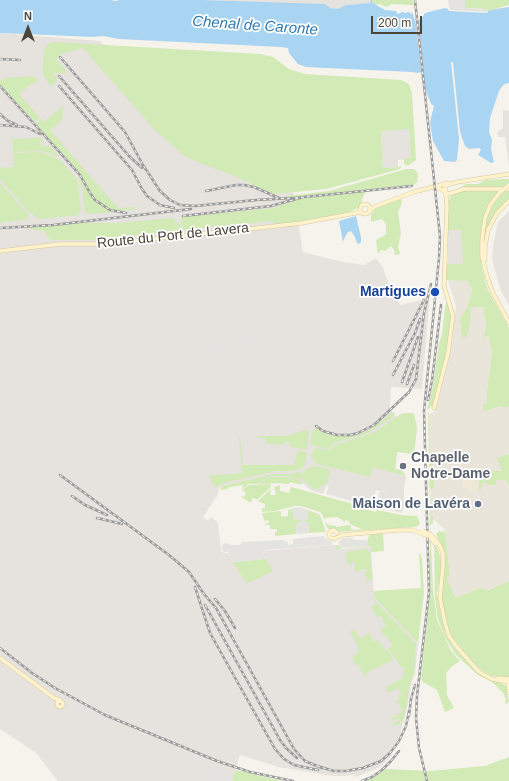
<!DOCTYPE html>
<meta charset="utf-8">
<style>
body{margin:0}
#map{position:relative;width:509px;height:781px;overflow:hidden;background:#f6f3ec;font-family:Arial,sans-serif}
canvas{display:block}
.north{position:absolute;left:8px;top:8px;width:40px;height:40px;-webkit-text-stroke:3px #fff;paint-order:stroke;rotate:0deg;font-size:11px;font-weight:700;line-height:16px;text-align:center;color:#4b4439}
.north::after{content:'';display:block;margin:auto;width:14px;height:18px;background:#4b4439;clip-path:polygon(50% 0,100% 100%,50% 72%,0 100%)}
.scale{position:absolute;left:371px;top:16px;width:51px;height:18px;box-sizing:border-box;border:2px solid #4b4439;border-top:0;padding-left:5px;font-size:12px;line-height:14px;white-space:nowrap;color:#4b4439;-webkit-text-stroke:3px #fff;paint-order:stroke}
</style>
<div id="map">
<canvas width="509" height="781"></canvas>
<div class="north">N</div>
<div class="scale">200 m</div>
</div>
<script>
const ctx = document.querySelector('canvas').getContext('2d');
ctx.lineJoin = 'round';
function fillPath(path, color) { ctx.fillStyle = color; ctx.fill(path, 'evenodd'); }
const poly = rows => new Path2D(rows.map(r => 'M' + r).join(''));
function trace(path, color, width, dash) { ctx.strokeStyle = color; ctx.lineWidth = width; ctx.lineCap = dash ? 'butt' : 'round'; ctx.setLineDash(dash || []); ctx.stroke(path); }
function write(font, color, halo, rows, align = 'center') {
  ctx.font = font + ' Arial,sans-serif'; ctx.lineWidth = 3.5; ctx.setLineDash([]); ctx.textBaseline = 'middle'; ctx.strokeStyle = halo; ctx.fillStyle = color; for (const [text, x, y, turn = 0] of rows) {
    ctx.save(); ctx.translate(x, y); ctx.rotate((+turn || 0) * Math.PI / 180); ctx.textAlign = isNaN(turn) ? turn : align; if (halo) ctx.strokeText(text, 0, 0); ctx.fillText(text, 0, 0); ctx.restore();
  }
}
const residential = poly([
 [448,280,469,281,472,290,467,308,483,307,486,326,485,337,488,336,492,351,491,361,487,391,487,404,485,412,500,406,507,408,509,406,509,454,505,456,502,471,476,471,482,483,496,484,496,480,506,480,509,487,509,581,487,590,478,588,455,598,447,578,450,576,444,529,431,517,429,414,434,412,449,357,456,307]
]);
const industrial = poly([
 [204,0,371,0,371,2,362,5,355,4,346,5,337,9,331,8,328,5],
 [0,33,100,41,194,148,293,191,303,252,343,262,364,265,376,258,383,268,391,290,400,305,422,300,430,292,422,389,391,387,390,409,396,417,402,413,413,413,417,428,414,454,397,452,395,469,402,470,406,477,404,488,404,506,383,501,385,492,376,490,371,506,326,494,329,486,327,485,323,494,310,490,304,484,290,482,289,484,280,483,258,484,257,478,226,485,220,488,218,490,219,493,203,517,208,521,211,517,218,523,221,551,224,553,228,553,233,562,266,559,263,554,264,551,334,545,337,545,338,550,371,546,374,597,418,643,415,674,412,681,406,713,399,738,390,750,389,753,392,755,380,767,356,777,355,775,342,776,332,776,279,767,240,755,232,781,58,781,36,753,0,729],
 [503,110,509,111,509,167,505,137,499,137,497,134,498,131,503,128],
 [409,128,411,159,398,160,398,167,383,168,381,131],
 [509,211,509,305,501,291,492,259,493,246,498,222],
 [448,230,461,230,462,235,463,265,448,264]
]);
const education = poly([
 [465,471,476,471,480,477,478,490,469,491,462,486,462,472,465,472]
]);
const green = poly([
 [372,0,413,0,414,5,392,4,386,7,380,4,376,5,372,2],
 [465,0,509,0,509,5,488,11,487,9,465,8],
 [53,42,260,54,273,57,289,69,305,74,401,80,409,84,412,93,416,160,408,166,404,164,404,159,411,158,409,129,381,131,383,168,398,167,402,165,400,169,326,189,272,194,237,177,190,159,181,153,155,130,83,48,61,54,56,59,68,73,53,73,58,80,51,86,43,75,43,60,45,48,48,44],
 [33,76,36,79,37,83,32,83,19,94,40,118,35,122,0,85,0,81,5,78],
 [64,105,62,110,62,120,50,130,118,208,135,207,135,209,115,211,107,208,98,202,92,195,81,175,36,124,41,119,44,122],
 [12,137,16,139,40,137,45,142,42,142,39,140,42,147,48,145,59,157,41,151,13,152],
 [40,152,60,160,76,178,78,184,81,209,79,215,40,219,28,211,0,179,0,168,14,167,13,153],
 [406,169,414,169,418,174,417,182,413,186,412,185,287,198,286,196,329,191],
 [76,174,94,199,102,206,114,212,88,214,85,213,82,187],
 [503,179,509,179,509,183,502,189,461,187,466,184,478,184,486,180],
 [0,183,28,214,28,217,27,219,0,223],
 [464,190,499,191,489,204,485,213,482,224,480,249,482,269,488,290,509,328,509,406,507,408,500,406,484,412,483,405,487,404,487,391,491,361,492,351,488,336,484,337,486,326,483,307,470,308,471,319,468,332,466,337,462,338,460,319,467,308,472,290,468,281,446,280,447,264,463,264,461,230,447,230,448,204,450,197,455,193],
 [367,191,364,194,361,203,358,208,344,214,297,223,274,225,273,221,183,230,181,217,274,208,299,199],
 [504,191,509,191,509,200,497,211,484,246,483,236,486,220,492,206],
 [401,199,402,203,398,212,401,233,398,247,400,254,395,255,394,250,391,246,385,251,381,250,378,254,376,240,382,237,386,234,386,224,382,219,371,222,371,215,375,208],
 [174,218,175,223,180,222,181,229,179,231,97,240,50,240,44,231,27,228,27,227,53,226,73,223,117,223],
 [447,300,452,317,447,352,433,405,429,409,427,410,433,386,439,344,442,334,445,307],
 [428,411,429,414,430,454,437,457,432,466,434,469,434,488,430,489,431,515,433,516,433,523,429,526,430,518],
 [393,412,395,414,393,417,368,433,334,443,328,449,311,445,312,433,315,428,331,435,339,436,356,435,372,428],
 [412,413,414,414,417,428,414,454,397,452,395,469,402,470,405,476,373,467,370,477,317,464,312,458,311,456,316,448,329,450,333,446,375,432,401,414],
 [309,430,307,449,306,450,289,446,290,442,286,441,284,445,266,443,265,438,258,438,256,436,287,436,302,431],
 [239,436,240,436,243,465,294,465,298,450,307,453,304,467,292,471,276,471,227,482,214,487,209,476,242,473],
 [509,454,509,487,506,480,496,480,496,485,487,485,487,483,482,483,481,490,478,490,480,477,476,471,502,471,497,458],
 [315,466,329,469,330,472,327,484,324,484,321,487,315,490,302,479,303,473,306,469],
 [301,471,302,472,301,480,286,476,270,476,257,484,248,484,242,489,243,485,229,487,228,489,221,490,220,488,226,485,274,474,292,474],
 [270,477,286,477,301,481,302,485,290,482,289,484,280,483,259,484],
 [269,484,271,485,270,488,257,500,257,499,252,498,251,503,241,497,242,496,244,497,246,493,242,490,248,485],
 [280,485,280,491,289,493,291,487,368,508,369,510,375,512,377,510,401,515,417,516,420,523,418,526,415,527,338,532,334,529,328,529,325,522,329,525,336,526,336,527,349,525,351,526,351,529,354,530,362,529,352,525,349,523,349,521,345,520,345,522,343,522,343,520,337,517,325,518,324,520,323,516,320,512,301,506,294,506,275,511,262,512,262,508,265,508,265,504,258,501,271,489,270,495,276,495,274,487],
 [292,509,294,519,301,520,301,522,297,522,296,534,275,536,275,532,277,532,277,529,270,529,270,525,266,525,265,524,269,523,268,520,264,521,262,513,281,511,281,517,288,516,288,510],
 [308,510,320,515,326,532,309,533,308,522,304,522,304,520,308,520],
 [439,531,445,532,450,576,447,578,455,598,479,588,488,590,509,581,509,678,491,676,483,671,473,663,453,639,447,625,441,597,445,563,443,550,436,534],
 [383,532,384,551,371,552,371,546,337,550,337,545,339,545,341,549,367,546,368,538,370,534],
 [430,539,432,540,431,545,433,589,437,620,451,651,460,661,451,667,446,673,447,690,446,693,454,708,445,712,437,690,423,682,421,679,430,594],
 [434,542,439,552,441,559,441,572,437,593,439,605,446,635,453,646,473,668,491,680,501,683,506,686,509,702,505,704,506,699,503,693,492,682,478,675,455,654,444,635,438,619,435,598],
 [366,549,370,552,372,578,367,583,365,581,368,580,364,572,367,571,366,568,356,572,354,569,355,563,352,561,351,565,348,565,346,554,347,552],
 [420,553,422,559,424,593,418,643,374,597,374,591,421,588,419,554],
 [266,559,273,571,251,582,250,581,246,583,233,562],
 [374,600,416,644,414,673,410,683,405,713,402,722,394,726,393,724,400,720,399,718,396,720,392,719,391,717,394,717,402,712,399,703,394,702,400,699,398,696,402,694,398,688,388,693,386,687,403,678,404,669,403,667,400,666,397,660,387,649,392,646,392,644,380,629,386,626,381,616,377,617,371,607,375,605],
 [346,624,351,632,355,630,360,639,369,633,373,641,375,643,377,640,393,658,393,660,366,673,367,680,358,664,356,665,352,658,358,652,359,648],
 [509,757,509,781,365,781,374,777,386,769,430,771,485,766],
 [236,770,269,778,285,781,232,781]
]);
const parking = poly([
 [448,0,465,0,465,8,487,9,487,12,450,10],
 [32,130,40,137,16,139,12,137,12,131],
 [369,272,373,278,376,277,381,286,378,310,374,310,369,303,372,289,368,283],
 [243,331,265,335,267,338,265,344,242,340],
 [210,343,218,344,218,343,225,344,227,345,219,356,220,358,208,356],
 [329,485,334,487,334,491,373,502,371,506,327,494],
 [380,491,385,492,383,501,404,506,402,513,376,507],
 [299,507,308,510,308,520,304,520,304,521,308,522,309,533,296,534,297,522,301,521,301,520,294,519,292,508],
 [324,536,324,538,332,542,332,545,265,550,263,554,266,559,233,562,228,552,224,552,222,550,222,545,227,543,231,545,239,545,243,542,284,540,285,542,288,542,288,545,293,544,293,539],
 [343,538,352,538,354,540,367,540,368,546,340,548,339,542],
 [201,763,233,777,231,781,213,781,208,779,210,774,198,768]
]);
const water = poly([
 [0,0,111,0,116,1,119,0,203,0,325,4,331,8,337,9,346,5,370,3,371,0,372,0,372,2,376,5,385,10,396,11,398,14,402,12,406,13,408,12,413,14,414,19,421,20,425,13,445,8,448,9,449,11,487,13,488,11,496,9,509,7,509,83,504,84,499,91,490,118,489,132,492,140,491,149,494,162,491,163,480,156,478,155,481,150,479,148,469,149,465,146,460,132,453,62,451,62,459,139,457,160,455,162,444,161,433,141,430,122,434,106,431,104,421,78,423,75,420,72,418,73,412,72,306,67,298,64,289,53,288,48,281,47,119,39,103,36,94,37,0,33],
 [356,216,361,237,361,242,359,244,357,243,354,235,351,231,348,232,345,237,343,242,339,221]
]);
const pier = poly([
 [415,17,418,17,426,95,423,87]
]);
const secondary = poly([
 [433,188,439,188,445,192],
 [500,192,490,205,485,218,482,240,482,256,486,273,492,291,509,323],
 [446,193,449,194,464,189,509,189],
 '360 209a5 5 0 1 1 10 0a5 5 0 1 1-10 0Z',
 [370,210,376,206,414,192,448,183],
 [0,251,60,244,102,244,239,230,302,223,361,212],
 [485,260,485,247,488,230,497,213,509,201],
 [453,316,444,286,447,206,445,187,447,185,458,182,509,174],
 [434,408,448,353,453,315],
 [337,533,334,530,331,531,329,533,329,537,334,539,342,535,398,530,412,530,423,534],
 [430,534,439,544,443,553,443,565,440,598,445,623,449,636,457,647,479,672,492,679,509,682],
 [428,536,436,544],
 [0,658,54,698,60,700],
 [498,678,509,679],
 [508,680,509,693],
 '57 704a3 3 0 1 1 6 0a3 3 0 1 1-6 0Z'
]);
const rail = poly([
 [415,0,440,236,439,258,424,411,429,592,417,696,416,718,419,748,427,781],
 [60,57,125,132,143,165,160,191,170,200,180,205,195,206,256,200,293,198],
 [0,59,20,60],
 [59,76,129,156,142,168],
 [0,86,80,175,90,193,95,200,110,210,126,213],
 [59,86,132,170,142,189,147,196,160,205,174,208],
 [0,114,8,121,17,125],
 [0,125,26,127,40,134],
 [206,191,236,185,244,185,254,187,279,198],
 [295,198,412,186],
 [183,216,271,206,300,198],
 [0,228,53,225,191,209],
 [393,361,424,300],
 [393,375,415,333,420,319],
 [402,382,418,337],
 [407,384,414,365],
 [428,400,432,381,441,305],
 [316,426,323,431,337,435,350,435,358,433,374,425,409,392,416,379,424,313,431,284],
 [60,475,169,555,189,572,204,594,216,608,294,749,305,761,322,768],
 [72,496,85,505,107,515],
 [97,518,122,524],
 [195,587,210,633,275,749,284,759,294,765,318,770],
 [215,599,225,611,235,628],
 [205,605,280,740,286,748,297,758],
 [0,648,32,673,55,688,105,715,217,761,250,772,293,781],
 [409,716,411,699,415,685],
 [317,766,334,771,346,771,363,768,381,761,390,753,399,741,406,726,409,711],
 [362,781,372,777,382,770,391,761,399,751]
]);
const secondaryBridge = poly([
 [500,192,508,186],
 [423,531,430,534],
 [423,534,428,536]
]);
const markers = [
 [435,292,5,"#1a4fb4"],
 [403,466,4,"#6b7280"],
 [478,504,4,"#5c6f8a"]
];
const streetNames = [
 ["Route du Port de Lavera",173,236,-6]
];
const transitNames = [
 ["Martigues",426,292]
];
const worshipNames = [
 ["Chapelle",411,458],
 ["Notre-Dame",411,474]
];
const serviceNames = [
 ["Maison de Lavéra",470,504]
];
const waterNames = [
 ["Chenal de Caronte",255,26,4]
];
fillPath(residential, '#eae5da');
fillPath(industrial, '#e6e2dd');
fillPath(education, '#efe8d6');
fillPath(green, '#d2eab5');
fillPath(parking, '#e5e3e0');
fillPath(water, '#a9d4f2');
fillPath(pier, '#f6f3ec');
trace(secondary, '#d6c79b', 4.5);
trace(secondary, '#fff3cd', 3.5);
trace(rail, '#9a9a9a', 2.5);
trace(rail, '#fff', 1, [3]);
trace(secondaryBridge, '#d6c79b', 4.5, []);
trace(secondaryBridge, '#fff3cd', 3.5);
for (const [x, y, r, color] of markers) { const dot = new Path2D(); dot.arc(x, y, r, 0, 2 * Math.PI); ctx.fillStyle = color; ctx.fill(dot); trace(dot, '#fff', 1.5); }
write('14px', '#4b4439', '#fff', streetNames);
write('bold 14px', '#164399', '#fff', transitNames, 'right');
write('bold 14px', '#5b616d', '#fff', worshipNames, 'left');
write('bold 14px', '#4e5e75', '#fff', serviceNames, 'right');
write('italic 15px', '#2e7ab2', '#fff', waterNames);
</script>
